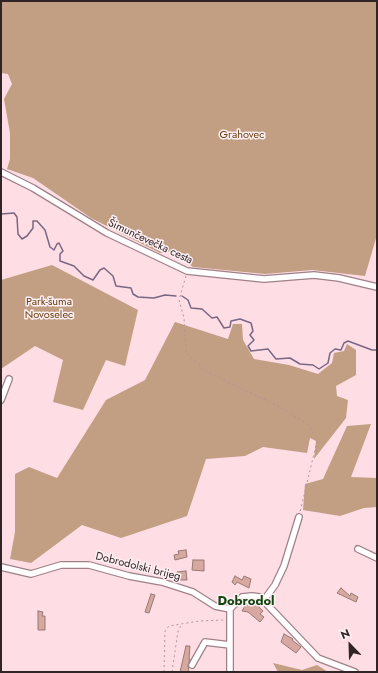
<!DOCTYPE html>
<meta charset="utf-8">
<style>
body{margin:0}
#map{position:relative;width:378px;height:673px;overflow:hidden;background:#ffdde5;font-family:Jost,sans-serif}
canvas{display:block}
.frame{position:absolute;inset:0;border:2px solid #302427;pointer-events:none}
.north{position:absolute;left:330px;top:625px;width:40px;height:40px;-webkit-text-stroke:3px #fef0f3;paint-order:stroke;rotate:337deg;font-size:11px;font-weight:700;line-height:16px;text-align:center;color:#302427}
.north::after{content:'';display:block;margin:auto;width:14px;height:18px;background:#302427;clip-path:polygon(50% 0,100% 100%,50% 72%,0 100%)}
</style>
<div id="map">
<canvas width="378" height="673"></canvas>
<div class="frame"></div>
<div class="north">N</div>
</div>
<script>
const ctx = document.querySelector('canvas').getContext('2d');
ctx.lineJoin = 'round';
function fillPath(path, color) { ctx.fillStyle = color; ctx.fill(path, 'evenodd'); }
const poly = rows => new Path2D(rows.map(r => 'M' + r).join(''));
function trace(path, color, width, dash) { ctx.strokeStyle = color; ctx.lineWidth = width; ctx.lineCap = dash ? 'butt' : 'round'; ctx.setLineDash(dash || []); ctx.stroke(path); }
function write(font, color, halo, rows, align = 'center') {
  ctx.font = font + ' Jost,sans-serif'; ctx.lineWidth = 3; ctx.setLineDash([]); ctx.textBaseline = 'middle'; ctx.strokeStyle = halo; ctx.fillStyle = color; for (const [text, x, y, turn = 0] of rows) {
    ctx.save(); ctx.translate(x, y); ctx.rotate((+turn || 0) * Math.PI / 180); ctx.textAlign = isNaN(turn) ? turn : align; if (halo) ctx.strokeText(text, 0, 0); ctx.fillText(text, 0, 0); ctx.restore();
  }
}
const forest = poly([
 [1,1,377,1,377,235,365,276,312,270,265,274,193,267,172,251,160,253,91,218,33,178,7,169,10,159,10,133,4,99,12,84,8,74,1,73],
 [52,265,138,310,125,366,106,360,83,410,53,402,63,360,35,346,1,369,1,280],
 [175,322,228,339,233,324,242,324,243,340,254,359,289,365,318,374,332,363,334,353,344,351,347,344,356,350,356,375,336,386,337,396,348,400,346,418,314,459,316,441,310,438,307,453,263,447,245,456,206,459,187,516,121,538,82,525,31,563,10,559,15,532,15,474,29,467,57,478,106,400,145,380],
 [371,424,351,477,377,478,377,507,364,508,340,516,303,510,305,484,323,479,347,426],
 [273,663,302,670,317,665,328,672,278,672]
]);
const stream = poly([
 [1,214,14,213,17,217,18,234,22,239,27,236,33,228,33,221,37,221,45,230,50,247,54,250,57,244,59,243,63,251,60,254,60,261,74,266,84,276,93,280,100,270,104,268,113,276,116,286,131,288,133,294,138,297,154,298,165,295,176,296],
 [182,296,188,300,191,308,202,309,212,318,217,317,224,328,230,327,231,321,240,319,251,323,253,331,250,335,254,340,248,346,251,351,268,349,276,359,290,358,300,364,313,365,319,369,328,363,330,353,335,349,341,350,344,343,348,341,372,350,377,350]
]);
const building = poly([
 [186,550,187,557,175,560,174,555,179,554,178,551,186,550],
 [193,560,204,560,204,571,192,570,193,560],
 [186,571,187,580,177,580,177,572,186,571],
 [235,576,242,580,244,576,251,579,249,588,237,582,235,585,232,582,235,576],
 [341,588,350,596,351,593,358,597,356,602,337,593,341,588],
 [151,594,155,595,149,613,145,612,151,594],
 [252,600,263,611,260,614,264,617,260,622,248,612,242,611,248,601,252,600],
 [38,611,43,612,42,616,45,616,45,630,38,630,38,611],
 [284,634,293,639,292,640,301,647,296,653,281,642,284,634],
 [186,646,190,646,189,659,190,659,188,665,189,672,180,672,186,646]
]);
const path = poly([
 [186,276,179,300,184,318,186,353,207,372,274,404,309,425,317,441,300,512],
 [164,672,165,631,169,626,199,621,224,620],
 [172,672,178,631,181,626]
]);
const minor = poly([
 [1,172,33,188,107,233,187,271,264,279,314,275,339,278,377,287],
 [1,400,9,379],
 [358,549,377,558],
 [1,567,31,574,61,565,89,565,129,576,162,582,193,592,215,606,230,609],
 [264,600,275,585,284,566,299,517],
 [230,609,242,597,252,596,260,597,318,658,355,672],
 [230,609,230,672],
 [192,665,205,642,230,645]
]);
const parkNames = [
 ["Grahovec",242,135],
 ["Park-šuma",49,302],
 ["Novoselec",49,315]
];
const streetNames = [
 ["Šimunčevečka cesta",150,242,25],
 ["Dobrodolski brijeg",138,567,14]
];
const quarterNames = [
 ["Dobrodol",246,602]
];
fillPath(forest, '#c29e83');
trace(stream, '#776883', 1.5);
fillPath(building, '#d7a89f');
trace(building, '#967973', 1);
trace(minor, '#9f8188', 8);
trace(path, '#af959b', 1, [2, 3]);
trace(minor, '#fff', 5.5);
write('11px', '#6b3c0f', '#fef0f3', parkNames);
write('11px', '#302427', '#fef0f3', streetNames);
write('bold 13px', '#124712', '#fef0f3', quarterNames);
</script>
